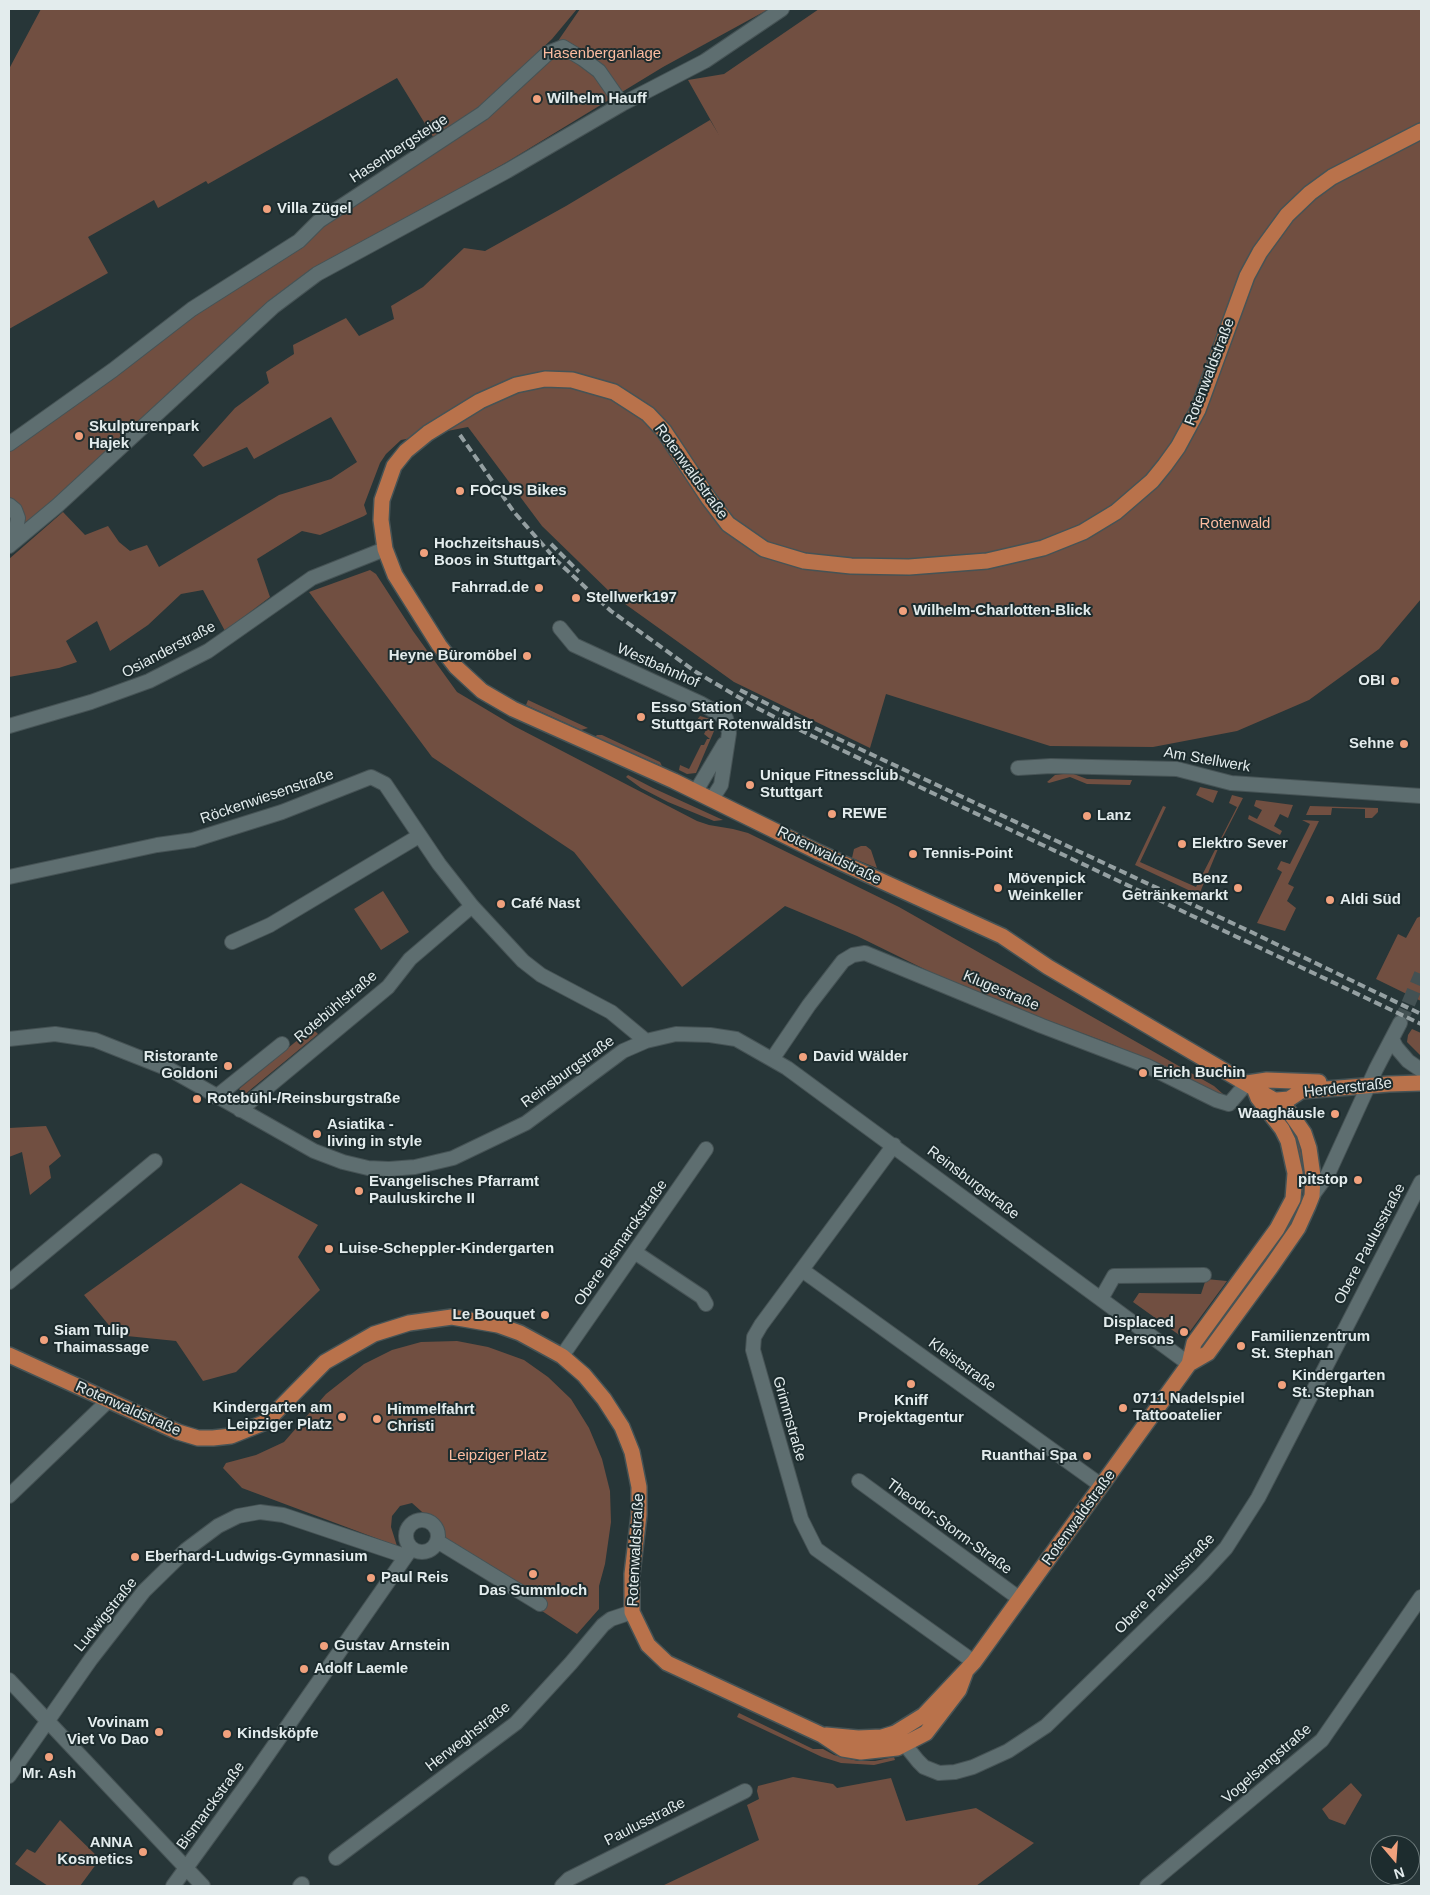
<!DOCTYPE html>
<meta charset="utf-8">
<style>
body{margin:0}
#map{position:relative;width:1430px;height:1895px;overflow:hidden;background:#273638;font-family:Arial,sans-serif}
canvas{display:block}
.frame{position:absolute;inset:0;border:10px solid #e3eced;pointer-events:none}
.north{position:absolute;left:1370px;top:1835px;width:50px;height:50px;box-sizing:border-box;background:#1d2c2e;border:1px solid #6c797a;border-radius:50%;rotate:162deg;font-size:14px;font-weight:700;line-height:20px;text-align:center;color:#e3eced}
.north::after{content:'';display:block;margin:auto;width:18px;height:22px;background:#f1a17d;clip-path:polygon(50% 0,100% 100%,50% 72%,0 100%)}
</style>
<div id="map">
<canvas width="1430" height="1895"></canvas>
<div class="frame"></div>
<div class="north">N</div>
</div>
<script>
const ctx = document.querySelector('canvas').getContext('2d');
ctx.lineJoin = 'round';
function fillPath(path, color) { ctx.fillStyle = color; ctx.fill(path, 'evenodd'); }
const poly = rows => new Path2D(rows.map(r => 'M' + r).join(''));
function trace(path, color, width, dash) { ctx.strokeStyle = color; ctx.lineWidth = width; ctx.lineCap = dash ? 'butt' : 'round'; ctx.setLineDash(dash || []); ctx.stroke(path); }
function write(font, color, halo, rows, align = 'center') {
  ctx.font = font + ' Arial,sans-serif'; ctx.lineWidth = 4; ctx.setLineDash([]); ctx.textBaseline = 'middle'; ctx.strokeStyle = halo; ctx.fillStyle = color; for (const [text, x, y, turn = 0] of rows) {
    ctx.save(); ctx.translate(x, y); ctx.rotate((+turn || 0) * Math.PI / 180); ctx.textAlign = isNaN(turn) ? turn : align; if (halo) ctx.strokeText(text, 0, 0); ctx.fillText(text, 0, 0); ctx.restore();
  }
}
const green = poly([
 [41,9,577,9,552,39,479,108,435,140,397,78,208,184,206,181,158,208,154,200,88,237,108,273,9,329,9,69],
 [580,9,769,9,663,67,507,162,313,272,17,534,9,501,9,445,193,311,484,114,549,54],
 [819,9,1421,9,1421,599,1379,649,1309,700,1237,731,1153,747,1050,746,886,694,870,748,734,682,614,596,542,526,468,427,401,440,386,454,380,463,364,505,367,514,364,516,320,535,302,531,257,559,270,597,225,631,203,590,181,594,148,625,110,651,97,621,66,641,77,662,59,668,9,677,9,559,63,512,85,535,108,526,119,542,130,551,147,545,159,567,279,495,331,479,357,462,331,417,254,459,247,447,203,467,193,455,235,408,269,383,266,372,294,354,293,345,346,318,359,336,394,319,391,306,423,287,464,248,485,251,566,206,710,120,719,135,688,80,724,74],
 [370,570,376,574,413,631,457,692,514,726,697,821,709,825,733,829,748,833,899,907,1214,1086,1223,1094,1222,1096,1114,1045,969,991,857,936,785,906,682,987,574,852,432,757,309,592],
 [528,700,588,728,581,730,526,705],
 [700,716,710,719,714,724,714,731,696,773,687,774,679,770,680,765,689,769,701,745,704,745,707,739,710,739,704,734,707,728,701,725,699,729,696,728,696,721],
 [597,735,602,735,660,762,662,766,595,737],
 [1071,773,1087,779,1132,780,1130,785,1087,784,1070,777,1049,783,1047,782,1055,775],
 [628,775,653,788,723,820,714,821,668,802,641,788,626,777],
 [1200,787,1218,791,1213,803,1196,795],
 [1232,795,1243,798,1222,839,1199,895,1135,865,1163,806,1166,807,1140,862,1196,887,1237,807,1229,803],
 [1256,800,1293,805,1288,818,1280,814,1274,826,1282,831,1280,835,1248,819,1249,815,1257,819,1262,810,1254,806],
 [1310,806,1378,808,1378,812,1372,818,1365,818,1365,809,1332,808,1331,815,1306,815],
 [1302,820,1319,821,1288,884,1294,887,1287,901,1296,908,1285,931,1257,923,1282,872,1277,869,1281,861,1290,864,1310,824],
 [861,846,866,846,871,850,877,868,852,858,854,849],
 [383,891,409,932,381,950,354,909],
 [1421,916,1421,1001,1376,979,1398,934,1406,938,1417,918],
 [312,1028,318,1034,244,1095,239,1089],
 [1412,1029,1421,1033,1421,1056,1407,1042,1408,1035],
 [46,1126,61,1156,49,1166,51,1178,30,1195,22,1152,9,1157,9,1128],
 [1293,1130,1299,1142,1305,1173,1302,1196,1292,1226,1265,1263,1264,1259,1283,1233,1295,1208,1290,1131],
 [241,1183,318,1225,298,1257,320,1290,236,1372,203,1381,176,1341,117,1335,84,1295],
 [1206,1279,1227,1281,1188,1334,1182,1337,1133,1302,1139,1293,1201,1294],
 [457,1341,488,1347,524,1360,548,1377,571,1399,589,1428,602,1459,610,1491,611,1522,605,1564,599,1586,599,1609,577,1634,542,1611,546,1602,436,1532,430,1519,412,1503,400,1506,392,1516,391,1527,397,1546,242,1488,223,1468,226,1463,256,1455,284,1442,326,1394,364,1364,392,1350,421,1342],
 [739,1713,813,1749,823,1749,834,1755,858,1761,875,1761,894,1757,895,1760,874,1765,841,1763,822,1757,737,1717],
 [793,1777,833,1784,837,1788,891,1778,906,1821,976,1808,1034,1843,976,1886,662,1886,759,1840,747,1805,759,1799,757,1791,758,1786],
 [1351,1783,1362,1795,1345,1825,1329,1819,1322,1809],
 [60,1820,100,1859,80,1886,48,1886,15,1864,27,1849,35,1853]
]);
const minorTunnel = poly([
 [1400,1023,1421,974]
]);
const minor = poly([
 [9,444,113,370,192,309,299,241,319,221,483,113,548,53,563,47,583,59,599,71,622,104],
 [9,505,15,510,18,518,14,541],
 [9,546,57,506,273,307,317,274,507,171,622,104,705,61,782,9],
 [560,628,574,645,700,703,726,718,729,733,721,785,712,799],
 [9,726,91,702,149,681,208,651,312,578,385,549],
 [1018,768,1051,766,1177,769,1231,783,1421,796],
 [696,791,724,744],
 [9,877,157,845,193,840,282,812,371,777,385,784,439,864,472,906,523,961,541,975,611,1012,646,1041],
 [232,942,270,925,419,836],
 [9,1039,55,1034,95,1040,171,1070,314,1151,343,1162,368,1168,389,1169,415,1167,453,1158,526,1123,623,1051,646,1041,676,1034,710,1035,736,1039,787,1068,1189,1364],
 [1392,1039,1396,1047,1408,1061,1421,1070],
 [773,1058,809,1005,843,961,853,955,865,953,1042,1026,1147,1066,1216,1100,1229,1104,1247,1083],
 [216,1097,282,1044],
 [240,1110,388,987,410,959,472,906],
 [894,1145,761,1325,754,1337,753,1350,801,1519,816,1549,974,1662],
 [1312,1196,1328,1174,1376,1069,1400,1023],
 [636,1253,702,1297,706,1304],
 [802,1270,1102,1486],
 [9,1282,155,1161],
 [1101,1299,1114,1276,1204,1275],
 [562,1356,706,1149],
 [859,1481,1020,1599],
 [9,1496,108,1401],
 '406 1536a16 16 0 1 1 32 0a16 16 0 1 1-32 0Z',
 [437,1541,540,1604],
 [9,1680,203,1886],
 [898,1736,918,1761,924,1767,939,1773,955,1772,973,1767,1008,1751,1046,1726,1202,1574,1226,1548,1258,1498,1421,1182],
 [9,1776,91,1659,144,1591,186,1550,218,1526,238,1516,260,1512,283,1515,405,1556],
 [336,1858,516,1723,571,1663,603,1625,611,1619,632,1612],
 [173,1886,250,1780,411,1549],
 [300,1886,302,1884],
 [562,1886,569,1879,745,1791],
 [1147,1886,1322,1740,1421,1597]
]);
const major = poly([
 [1247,1083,1267,1080,1319,1082],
 [1277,1100,1289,1099,1301,1091,1389,1084,1421,1083],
 [9,1355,178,1432,198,1438,213,1438,231,1436,266,1422,325,1362,374,1334,409,1323,452,1317,498,1325,520,1333,562,1356,584,1375,604,1399,622,1427,632,1452,639,1487,639,1515,632,1574,632,1612,648,1645,667,1663,822,1735,843,1749,861,1752,897,1748,926,1733,959,1690,966,1671],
 [1189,1364,1208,1353,1271,1267,1298,1228,1308,1206,1312,1196,1313,1176,1309,1148,1304,1133,1286,1107,1048,967,1002,936,818,852,674,781,513,709,482,691,456,667,439,645,395,575,385,549,381,520,382,500,394,466,406,451,428,433,480,401,516,385,545,379,572,380,614,392,648,414,664,431,709,499,728,524,764,549,804,561,851,566,909,567,987,561,1043,548,1083,532,1116,512,1152,481,1165,465,1178,447,1198,410,1247,276,1260,252,1287,215,1310,193,1332,177,1421,131],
 [826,1735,858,1738,882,1737,895,1733,924,1715,974,1662,1189,1364,1194,1343,1277,1229,1293,1199,1295,1173,1288,1141,1282,1129,1258,1098,1254,1088]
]);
const rail = poly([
 [460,435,514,512,557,561,611,611,696,672,755,707,812,736,1421,1024],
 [551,544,579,572],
 [740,690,815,728,1247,930,1421,1014]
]);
const markers = [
 [537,99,5,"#f1a17d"],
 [267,209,5,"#f1a17d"],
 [79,436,5,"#f1a17d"],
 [460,491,5,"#f1a17d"],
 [424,553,5,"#f1a17d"],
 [539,588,5,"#f1a17d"],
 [576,598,5,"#f1a17d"],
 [903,611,5,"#f1a17d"],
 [527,656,5,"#f1a17d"],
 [1395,681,5,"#f1a17d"],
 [641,717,5,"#f1a17d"],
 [1404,744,5,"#f1a17d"],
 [750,785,5,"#f1a17d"],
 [832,814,5,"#f1a17d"],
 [1087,816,5,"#f1a17d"],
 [1182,844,5,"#f1a17d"],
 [913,854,5,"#f1a17d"],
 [998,888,5,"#f1a17d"],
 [1238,888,5,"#f1a17d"],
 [1330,900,5,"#f1a17d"],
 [501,904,5,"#f1a17d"],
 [803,1057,5,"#f1a17d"],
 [228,1066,5,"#f1a17d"],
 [1143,1073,5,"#f1a17d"],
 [197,1099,5,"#f1a17d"],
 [1335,1114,5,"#f1a17d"],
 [317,1134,5,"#f1a17d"],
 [1358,1180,5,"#f1a17d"],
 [359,1191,5,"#f1a17d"],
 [329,1249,5,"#f1a17d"],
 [545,1315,5,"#f1a17d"],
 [1184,1332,5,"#f1a17d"],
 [44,1340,5,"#f1a17d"],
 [1241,1346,5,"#f1a17d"],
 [911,1384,5,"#f1a17d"],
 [1282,1385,5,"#f1a17d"],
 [1123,1408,5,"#f1a17d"],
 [342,1417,5,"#f1a17d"],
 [377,1419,5,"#f1a17d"],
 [1087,1456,5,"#f1a17d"],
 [135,1557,5,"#f1a17d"],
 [533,1574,5,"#f1a17d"],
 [371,1578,5,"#f1a17d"],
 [324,1646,5,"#f1a17d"],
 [304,1669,5,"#f1a17d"],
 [159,1732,5,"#f1a17d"],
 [227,1734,5,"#f1a17d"],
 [49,1757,5,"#f1a17d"],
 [143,1852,5,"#f1a17d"]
];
const parkNames = [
 ["Hasenberganlage",602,54],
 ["Rotenwald",1235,524],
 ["Leipziger Platz",498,1456]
];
const poiNames = [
 ["Wilhelm Hauff",547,99],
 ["Villa Zügel",277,209],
 ["Skulpturenpark",89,427],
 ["Hajek",89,444],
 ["FOCUS Bikes",470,491],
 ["Hochzeitshaus",434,544],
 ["Boos in Stuttgart",434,561],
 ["Fahrrad.de",529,588,"right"],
 ["Stellwerk197",586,598],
 ["Wilhelm-Charlotten-Blick",913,611],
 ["Heyne Büromöbel",517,656,"right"],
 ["OBI",1385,681,"right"],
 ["Esso Station",651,708],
 ["Stuttgart Rotenwaldstr",651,725],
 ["Sehne",1394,744,"right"],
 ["Unique Fitnessclub",760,776],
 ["Stuttgart",760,793],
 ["REWE",842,814],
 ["Lanz",1097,816],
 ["Elektro Sever",1192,844],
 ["Tennis-Point",923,854],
 ["Mövenpick",1008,879],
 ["Weinkeller",1008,896],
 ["Benz",1228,879,"right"],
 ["Getränkemarkt",1228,896,"right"],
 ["Aldi Süd",1340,900],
 ["Café Nast",511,904],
 ["Ristorante",218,1057,"right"],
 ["Goldoni",218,1074,"right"],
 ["David Wälder",813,1057],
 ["Erich Buchin",1153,1073],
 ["Rotebühl-/Reinsburgstraße",207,1099],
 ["Waaghäusle",1325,1114,"right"],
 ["Asiatika -",327,1125],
 ["living in style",327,1142],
 ["pitstop",1348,1180,"right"],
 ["Evangelisches Pfarramt",369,1182],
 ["Pauluskirche II",369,1199],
 ["Luise-Scheppler-Kindergarten",339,1249],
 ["Le Bouquet",535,1315,"right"],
 ["Displaced",1174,1323,"right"],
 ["Persons",1174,1340,"right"],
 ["Siam Tulip",54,1331],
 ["Thaimassage",54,1348],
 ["Familienzentrum",1251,1337],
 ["St. Stephan",1251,1354],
 ["Kindergarten",1292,1376],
 ["St. Stephan",1292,1393],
 ["0711 Nadelspiel",1133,1399],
 ["Tattooatelier",1133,1416],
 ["Kniff",911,1401,"center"],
 ["Projektagentur",911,1418,"center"],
 ["Kindergarten am",332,1408,"right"],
 ["Leipziger Platz",332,1425,"right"],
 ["Himmelfahrt",387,1410],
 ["Christi",387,1427],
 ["Ruanthai Spa",1077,1456,"right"],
 ["Eberhard-Ludwigs-Gymnasium",145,1557],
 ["Paul Reis",381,1578],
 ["Das Summloch",533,1591,"center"],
 ["Gustav Arnstein",334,1646],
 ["Adolf Laemle",314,1669],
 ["Vovinam",149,1723,"right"],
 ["Viet Vo Dao",149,1740,"right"],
 ["Kindsköpfe",237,1734],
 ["Mr. Ash",49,1774,"center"],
 ["ANNA",133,1843,"right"],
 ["Kosmetics",133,1860,"right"]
];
const streetNames = [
 ["Hasenbergsteige",399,149,-33],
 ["Rotenwaldstraße",1210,372,-69],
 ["Rotenwaldstraße",691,472,54],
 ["Osianderstraße",169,650,-28],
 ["Westbahnhof",658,666,24],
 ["Am Stellwerk",1207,760,10],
 ["Röckenwiesenstraße",267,797,-19],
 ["Rotenwaldstraße",829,856,26],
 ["Klugestraße",1001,991,23],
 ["Rotebühlstraße",336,1007,-40],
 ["Reinsburgstraße",568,1072,-36],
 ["Herderstraße",1348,1088,-6],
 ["Reinsburgstraße",973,1183,37],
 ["Obere Bismarckstraße",621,1243,-55],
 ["Obere Paulusstraße",1370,1244,-62],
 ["Kleiststraße",962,1365,36],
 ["Rotenwaldstraße",128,1409,24],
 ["Grimmstraße",789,1419,74],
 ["Rotenwaldstraße",1079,1518,-54],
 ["Theodor-Storm-Straße",949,1527,36],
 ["Rotenwaldstraße",636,1550,-87],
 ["Obere Paulusstraße",1165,1584,-45],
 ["Ludwigstraße",106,1615,-51],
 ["Herweghstraße",468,1737,-38],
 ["Vogelsangstraße",1267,1764,-41],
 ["Bismarckstraße",211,1806,-54],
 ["Paulusstraße",645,1822,-27]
];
fillPath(green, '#714f41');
trace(minorTunnel, '#435153', 14, [14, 7]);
trace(minor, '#465355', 16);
trace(major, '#465355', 18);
trace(minor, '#5e6e70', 14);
trace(major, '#b9724b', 15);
trace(rail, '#95a0a2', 4, [8, 4]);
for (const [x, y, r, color] of markers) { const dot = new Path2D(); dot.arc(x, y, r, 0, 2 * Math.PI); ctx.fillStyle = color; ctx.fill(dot); trace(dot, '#1d2c2e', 2); }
write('15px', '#fcbca0', '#1d2c2e', parkNames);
write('bold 15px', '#e3eced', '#1d2c2e', poiNames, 'left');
write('15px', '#e3eced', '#1d2c2e', streetNames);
</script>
